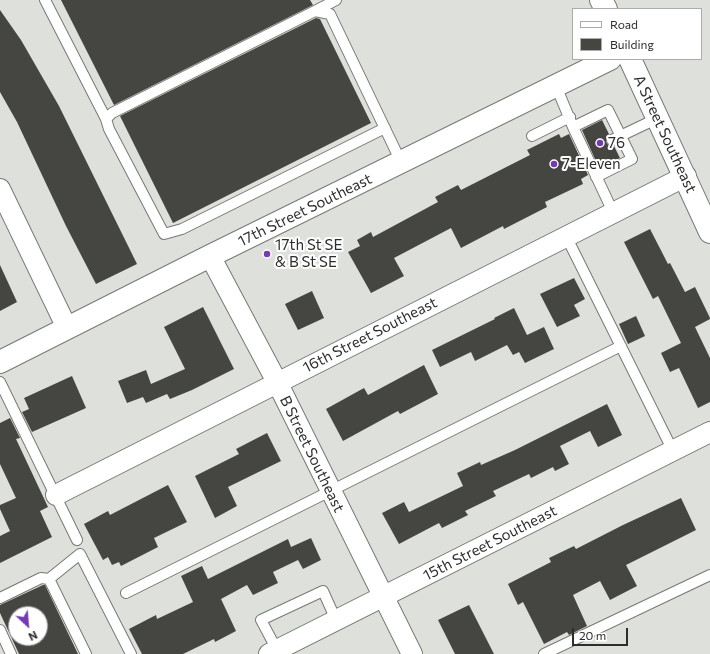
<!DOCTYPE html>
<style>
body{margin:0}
#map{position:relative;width:710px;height:654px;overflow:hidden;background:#dee0dc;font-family:Commissioner,sans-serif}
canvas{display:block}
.legend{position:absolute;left:572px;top:8px;width:130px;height:52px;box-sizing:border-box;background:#fff;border:1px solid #ababab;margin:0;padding:5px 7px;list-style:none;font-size:12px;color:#2d2e2c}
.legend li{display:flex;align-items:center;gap:8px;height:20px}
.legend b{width:20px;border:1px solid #ababab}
.north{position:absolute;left:8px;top:606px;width:40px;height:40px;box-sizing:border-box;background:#fff;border:1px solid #ababab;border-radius:50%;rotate:154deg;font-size:11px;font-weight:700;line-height:16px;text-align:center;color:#2d2e2c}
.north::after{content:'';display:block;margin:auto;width:14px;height:18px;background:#753ab0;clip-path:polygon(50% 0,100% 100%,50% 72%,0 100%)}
.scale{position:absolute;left:572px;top:628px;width:56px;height:18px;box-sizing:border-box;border:2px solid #2d2e2c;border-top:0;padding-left:5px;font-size:12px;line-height:14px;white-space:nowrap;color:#2d2e2c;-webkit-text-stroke:3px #fff;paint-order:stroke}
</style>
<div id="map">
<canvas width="710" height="654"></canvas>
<ul class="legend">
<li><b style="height:5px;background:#fff"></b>Road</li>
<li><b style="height:11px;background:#454642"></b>Building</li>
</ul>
<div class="north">N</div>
<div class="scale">20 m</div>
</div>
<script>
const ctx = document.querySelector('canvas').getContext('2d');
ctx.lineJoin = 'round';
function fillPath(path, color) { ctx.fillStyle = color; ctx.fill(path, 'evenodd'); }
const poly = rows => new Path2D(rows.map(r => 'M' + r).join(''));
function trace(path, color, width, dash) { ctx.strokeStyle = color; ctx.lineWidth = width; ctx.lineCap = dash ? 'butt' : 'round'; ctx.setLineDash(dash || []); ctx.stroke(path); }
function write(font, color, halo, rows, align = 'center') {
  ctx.font = font + ' Commissioner,sans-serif'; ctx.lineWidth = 4; ctx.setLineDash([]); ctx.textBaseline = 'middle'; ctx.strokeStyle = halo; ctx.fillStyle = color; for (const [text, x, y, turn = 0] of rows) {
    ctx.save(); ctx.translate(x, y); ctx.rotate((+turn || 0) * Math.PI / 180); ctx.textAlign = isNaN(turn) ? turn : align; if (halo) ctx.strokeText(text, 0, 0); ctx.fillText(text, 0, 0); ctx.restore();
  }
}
const building = poly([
 [61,0,310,0,313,5,114,105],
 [0,10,21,40,59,106,137,264,96,284,66,226,17,122,0,92],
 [316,18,320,19,371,123,173,223,120,116],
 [602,120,609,134,606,137,606,142,609,146,614,146,620,158,599,168,582,130],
 [559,134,561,138,569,134,588,175,581,179,583,184,545,202,547,207,504,229,503,226,461,248,451,228,394,258,404,276,371,293,348,252,360,246,357,240,371,232,373,237,438,202,435,197,458,185,461,190,530,155,527,150],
 [650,229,668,264,670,263,685,292,695,287,710,318,710,319,695,327,710,358,710,402,698,408,679,368,670,372,661,353,681,343,658,296,653,299,624,242],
 [0,265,17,302,0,311],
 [574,278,585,299,574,305,580,316,557,327,540,294],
 [312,291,324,318,298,330,285,304],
 [203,307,234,369,192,390,170,399,167,394,146,403,143,397,127,403,118,381,146,370,151,384,185,369,164,327],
 [514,308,527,335,544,327,554,349,525,363,519,352,513,355,507,345,475,361,471,352,440,367,432,350,495,319,494,318],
 [636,316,645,336,628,344,619,324],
 [424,365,438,394,400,414,398,411,343,441,326,409,364,388,368,395],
 [72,376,86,408,32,432,22,412,29,409,24,398],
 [607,404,622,435,598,447,590,431,560,446,569,464,555,471,553,467,531,478,529,474,493,491,496,496,465,511,468,515,442,528,439,523,399,544,382,513,404,502,409,512,463,486,457,473,480,462,481,465,515,450],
 [10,418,20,438,16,439,48,507,40,511,52,537,0,563,0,536,10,531,0,509,0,505,16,498,0,464,0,423],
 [267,433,281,461,228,487,237,506,215,518,195,476,239,454,236,449],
 [168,485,187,522,154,538,158,547,121,566,119,562,112,565,108,557,103,560,84,524,108,511,110,515],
 [681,498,696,530,626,565,637,586,610,600,600,581,573,595,587,626,569,635,567,632,544,644,523,602,518,605,508,584,551,562,549,558,574,546,576,549,623,525],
 [311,538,321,560,303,569,298,560,273,572,278,583,253,595,247,585,221,599,236,631,215,642,214,639,183,654,142,654,129,629,156,615,157,619,193,602,181,576,202,566,208,579,288,539,291,547],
 [43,585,45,585,78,654,19,654,0,613,0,605],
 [16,614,40,614,40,638,16,638],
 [469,605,494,654,455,654,438,620]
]);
const lane = poly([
 [45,0,106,119],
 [315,11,336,0],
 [556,86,573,127,613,212],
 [573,127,608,110,632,159,596,177],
 [385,128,182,229,164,234,109,129,106,119,112,113,315,11,330,14,390,139,401,162],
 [532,136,570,117],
 [612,140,658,118],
 [566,236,673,451],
 [0,382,77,540],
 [126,593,621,346],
 [0,598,41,578,49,579],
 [0,630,11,654],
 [277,650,261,620,323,591,336,620],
 [86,654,49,579,80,554,131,654],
 [544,654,710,575]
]);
const street = poly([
 [0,189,67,328],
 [210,256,277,382,412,654],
 [56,495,686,176],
 [269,654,710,432]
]);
const secondary = poly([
 [601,0,606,9],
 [630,59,710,232],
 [0,362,210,256,610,59]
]);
const markers = [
 [600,143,4,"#753ab0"],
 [554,164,4,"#753ab0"],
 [267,254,4,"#753ab0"]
];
const streetNames = [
 ["A Street Southeast",665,134,65],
 ["17th Street Southeast",305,210,-26],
 ["16th Street Southeast",370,335,-27],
 ["B Street Southeast",312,454,64],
 ["15th Street Southeast",490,543,-27]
];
const poiNames = [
 ["76",608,143],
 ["7-Eleven",562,164],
 ["17th St SE",275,245],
 ["& B St SE",275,262]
];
fillPath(building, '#454642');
trace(lane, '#777975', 12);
trace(street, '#777975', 22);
trace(secondary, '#777975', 24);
trace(lane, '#fff', 10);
trace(street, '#fff', 20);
trace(secondary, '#fff', 22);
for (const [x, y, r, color] of markers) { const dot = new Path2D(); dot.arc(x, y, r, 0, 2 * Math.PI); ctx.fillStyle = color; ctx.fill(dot); trace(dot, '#fff', 1.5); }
write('15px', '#2d2e2c', '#fff', streetNames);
write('15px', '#2d2e2c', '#fff', poiNames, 'left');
</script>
